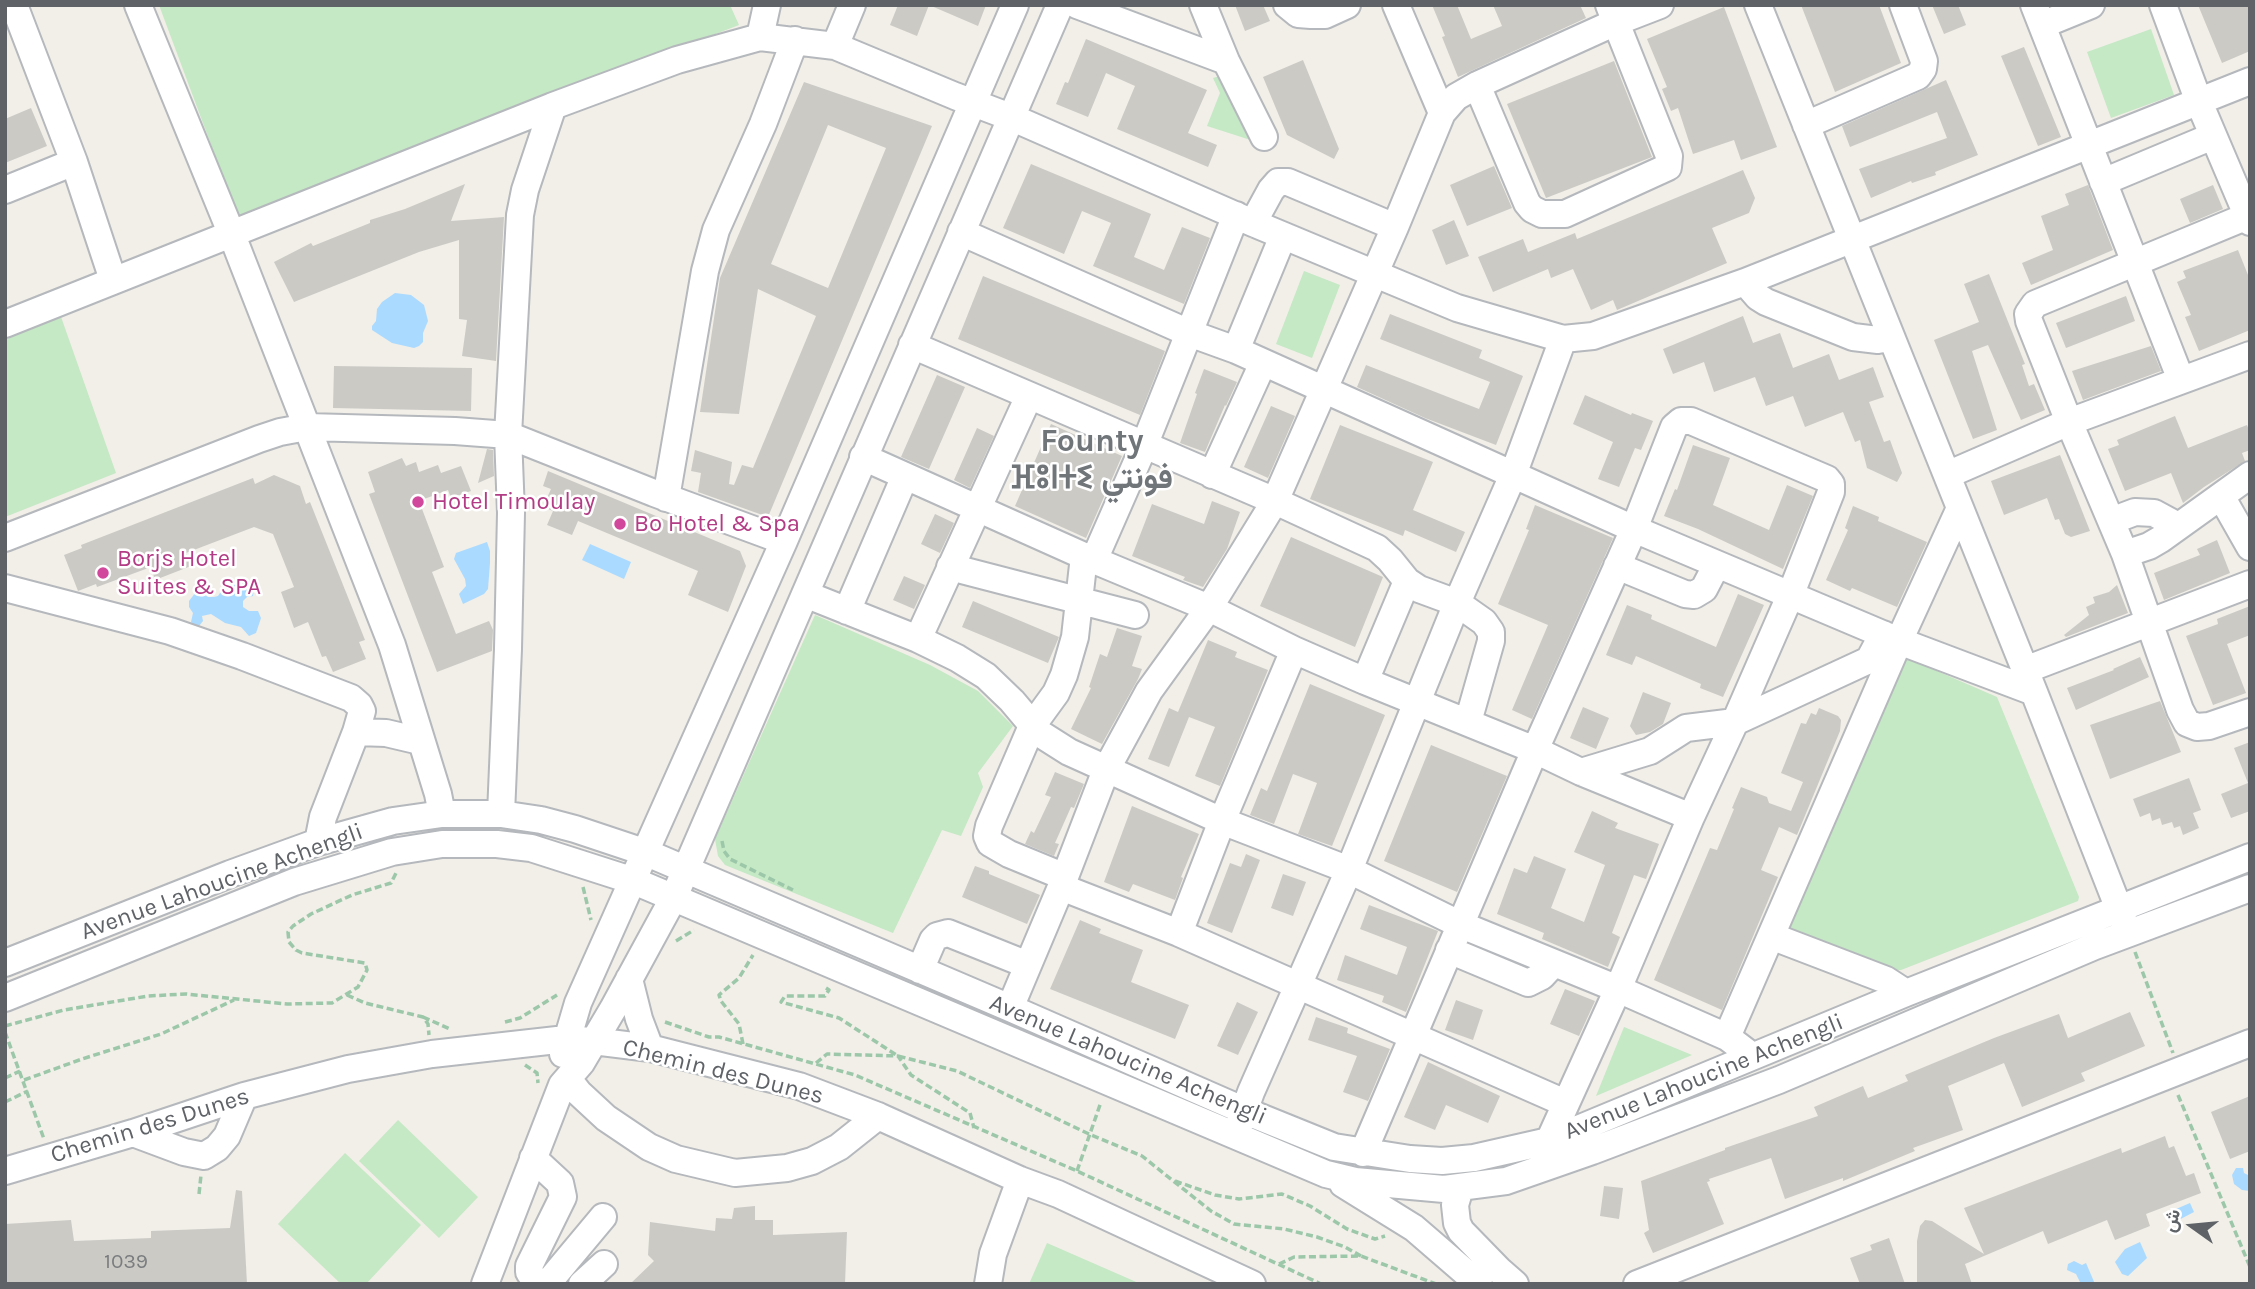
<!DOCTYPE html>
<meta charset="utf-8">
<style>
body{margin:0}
#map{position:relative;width:2255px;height:1289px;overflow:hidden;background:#f1efe8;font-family:Karla,Vazirmatn,sans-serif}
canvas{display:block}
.frame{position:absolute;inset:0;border:7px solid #5f6368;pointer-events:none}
.north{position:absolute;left:2157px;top:1191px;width:70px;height:70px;-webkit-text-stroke:5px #fff;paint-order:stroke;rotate:285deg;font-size:19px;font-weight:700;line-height:28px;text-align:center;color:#5f6368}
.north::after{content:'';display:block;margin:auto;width:24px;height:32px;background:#5f6368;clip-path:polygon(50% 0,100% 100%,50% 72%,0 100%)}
</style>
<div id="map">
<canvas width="2255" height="1289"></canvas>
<div class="frame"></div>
<div class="north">ش</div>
</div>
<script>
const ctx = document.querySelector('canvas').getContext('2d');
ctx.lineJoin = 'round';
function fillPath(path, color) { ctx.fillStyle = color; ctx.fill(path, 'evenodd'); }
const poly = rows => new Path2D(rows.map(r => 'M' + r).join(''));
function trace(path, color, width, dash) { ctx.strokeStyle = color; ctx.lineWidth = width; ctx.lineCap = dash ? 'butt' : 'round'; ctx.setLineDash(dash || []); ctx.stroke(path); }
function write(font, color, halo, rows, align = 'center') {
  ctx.font = font + ' Karla,Vazirmatn,"Noto Sans Tifinagh",sans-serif'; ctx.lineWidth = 5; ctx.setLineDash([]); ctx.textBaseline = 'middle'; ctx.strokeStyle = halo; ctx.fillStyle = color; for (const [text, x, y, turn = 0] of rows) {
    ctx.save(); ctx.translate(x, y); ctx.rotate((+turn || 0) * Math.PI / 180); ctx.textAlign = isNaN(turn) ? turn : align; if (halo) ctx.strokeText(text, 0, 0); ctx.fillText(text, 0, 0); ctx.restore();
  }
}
const green = poly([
 [159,5,730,5,739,25,238,217],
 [2151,29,2174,95,2111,118,2087,52],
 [1227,74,1263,144,1207,126,1220,93,1213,78],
 [1304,271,1340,285,1312,358,1276,344],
 [60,314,116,473,5,517,5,340],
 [815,615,930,665,978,691,1013,726,978,773,983,787,961,836,942,830,893,933,725,865,718,856,715,839],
 [1900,655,1997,697,2079,897,2078,901,1901,970,1887,971,1784,928],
 [1624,1027,1692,1055,1596,1096],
 [398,1120,478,1197,439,1238,359,1161],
 [345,1153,421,1225,366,1284,341,1284,278,1224],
 [1047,1243,1134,1281,1140,1284,1029,1284]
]);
const water = poly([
 [395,293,411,295,424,305,428,321,423,333,423,342,419,346,414,348,392,343,372,330,372,326,376,321,377,309,382,302],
 [487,542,490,551,490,563,488,589,484,594,463,604,459,594,466,586,465,579,454,559,456,553],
 [590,544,631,562,624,579,582,560],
 [250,581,254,589,253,596,247,597,243,601,243,607,249,611,258,611,261,618,256,633,249,636,241,627,225,623,211,614,202,616,203,621,199,626,194,626,191,622,193,613,189,607,189,601,196,592,202,593,208,597,214,597,218,596,226,584,241,584],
 [2236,1168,2243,1168,2244,1173,2250,1176,2250,1191,2242,1190,2234,1184,2232,1175],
 [2190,1203,2194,1212,2173,1223,2169,1212],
 [2140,1242,2147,1258,2128,1276,2122,1274,2115,1262,2125,1249],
 [2074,1261,2082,1265,2086,1263,2095,1284,2081,1284,2076,1274,2067,1270,2068,1264]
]);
const building = poly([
 [898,5,929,5,917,36,890,25],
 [929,5,986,5,978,26],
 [1235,5,1263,5,1270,21,1245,31],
 [1432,5,1457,5,1471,39,1502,26,1493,5,1580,5,1586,18,1458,77,1442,37,1445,36],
 [1801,5,1879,5,1901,63,1835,92],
 [1932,5,1958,5,1966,25,1944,34],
 [2198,5,2250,5,2250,51,2222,63],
 [1724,7,1777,147,1741,160,1734,140,1693,154,1678,108,1671,111,1662,89,1667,87,1647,39],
 [1086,39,1207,90,1188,133,1217,145,1208,167,1117,129,1135,86,1106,73,1088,117,1056,104,1065,82,1068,83],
 [2024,47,2061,137,2038,146,2001,56],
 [1303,60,1339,149,1334,159,1287,135,1263,77],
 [1614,61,1652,157,1546,198,1507,104],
 [1946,80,1978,155,1935,172,1936,175,1912,183,1911,181,1871,198,1859,169,1947,138,1937,112,1850,147,1842,126],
 [804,82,932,126,768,517,698,492,701,473,691,471,695,450,732,462,729,484,734,485,742,465,753,468,816,316,758,289,739,414,700,412,720,278],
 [828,125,886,148,828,288,771,264],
 [31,108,47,146,5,163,5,119],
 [1031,164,1151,214,1134,257,1164,270,1182,227,1210,238,1184,304,1093,266,1111,223,1082,211,1064,254,1003,228],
 [1494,166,1512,208,1467,226,1450,185],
 [1743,170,1755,198,1749,213,1712,228,1727,263,1617,310,1613,300,1591,310,1573,269,1551,278,1548,269,1493,292,1478,257,1523,239,1528,252,1575,233,1577,239],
 [465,184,451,221,504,217,496,361,462,356,467,320,459,319,459,240,419,252,294,302,274,262,311,243,313,246,370,223,370,220,405,209],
 [2088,185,2113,250,2031,285,2022,263,2053,250,2041,216,2069,205,2065,194],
 [2213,185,2223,209,2190,223,2180,199],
 [1454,220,1469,256,1446,265,1432,230],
 [2238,250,2250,280,2250,330,2199,351,2185,317,2191,315,2177,282,2186,278,2183,271],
 [1989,274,2025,364,2022,365,2029,386,2034,384,2045,410,2021,420,1988,345,1972,351,1997,430,1973,439,1934,340,1979,322,1964,284],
 [983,276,1165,351,1140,415,958,339],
 [2126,296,2135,321,2066,348,2056,323],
 [1390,314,1482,350,1479,358,1523,376,1496,445,1425,418,1357,387,1366,365,1479,409,1490,382,1380,339],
 [1743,316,1753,343,1780,333,1793,368,1829,354,1839,380,1873,367,1884,397,1869,402,1884,442,1890,440,1902,473,1897,482,1867,468,1860,440,1855,442,1843,412,1805,427,1793,396,1766,406,1755,377,1714,392,1704,362,1673,374,1663,349],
 [2151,346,2161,371,2083,400,2072,371],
 [334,366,472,368,471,411,333,408],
 [1204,369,1237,382,1226,406,1225,405,1205,452,1180,443,1197,394,1195,393],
 [937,375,965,387,929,469,901,457],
 [1585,395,1631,415,1632,413,1653,421,1641,450,1635,448,1619,487,1598,479,1613,442,1573,424],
 [1271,406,1295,416,1268,478,1244,467],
 [2175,416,2188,448,2247,425,2250,433,2250,450,2242,453,2245,461,2204,487,2183,503,2171,473,2125,491,2108,449,2119,445,2117,440],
 [1051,424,1122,456,1086,538,1015,506],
 [1340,425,1433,462,1413,510,1465,532,1456,552,1405,530,1403,536,1310,499],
 [977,428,994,436,970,488,954,480],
 [1693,445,1730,458,1713,505,1769,530,1787,485,1813,496,1783,569,1698,529,1664,516,1675,489,1677,490],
 [487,449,493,450,494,476,478,483],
 [2060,455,2090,531,2071,537,2065,534,2059,519,2055,520,2047,498,2004,515,1991,481],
 [402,458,406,466,416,462,419,472,438,465,441,473,461,466,471,491,451,498,448,490,419,501,444,567,432,572,456,634,489,621,493,630,492,651,437,672,369,494,375,492,368,472],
 [548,471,740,551,746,566,728,612,688,595,698,571,578,521,572,535,547,525,553,511,543,507,551,489,543,486],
 [274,475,300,486,306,504,310,502,365,640,359,642,366,659,333,672,326,656,322,657,308,622,294,628,281,592,294,587,273,534,254,527,186,553,191,566,155,580,151,567,97,587,96,584,78,591,64,555,82,548,81,545,253,478,255,484],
 [1212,501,1240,512,1227,549,1203,587,1183,580,1185,577,1132,556,1152,504,1204,524],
 [1535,505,1613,538,1532,719,1512,710,1548,625,1498,604,1529,530,1526,529],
 [1853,506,1879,517,1878,521,1927,542,1897,607,1852,588,1850,591,1826,580,1848,530,1845,528],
 [935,514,954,523,940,553,921,544],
 [1291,537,1383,577,1355,647,1260,606],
 [2217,540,2230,573,2164,600,2154,573,2200,555,2197,549],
 [904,576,925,585,914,609,893,600],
 [2117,585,2128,613,2066,637,2064,635,2089,615,2086,607,2095,603,2093,597,2109,592],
 [1738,594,1764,605,1723,697,1700,688,1701,684,1636,656,1632,665,1606,655,1627,605,1652,615,1651,619,1716,647],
 [973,601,1059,637,1048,663,962,627],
 [2250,606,2250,635,2227,644,2246,693,2213,705,2186,636,2218,624,2217,619],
 [1117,628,1142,636,1132,666,1142,669,1138,679,1102,744,1071,729,1091,688,1089,687,1100,654,1107,657],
 [1208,640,1237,652,1235,657,1268,670,1220,786,1195,776,1215,727,1189,717,1169,767,1148,759,1169,708,1178,712],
 [2140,657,2149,677,2076,710,2067,688,2114,670,2113,669],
 [1310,684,1385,715,1332,846,1298,834,1317,783,1293,774,1274,824,1250,815,1261,788,1267,791],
 [1643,692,1671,703,1663,724,1650,732,1636,735,1630,726],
 [2160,701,2181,752,2110,779,2090,725],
 [1583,707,1609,718,1596,749,1570,738],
 [1819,708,1838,716,1841,720,1840,731,1797,835,1779,827,1761,870,1778,877,1722,1010,1654,980,1710,848,1717,850,1734,809,1732,808,1741,787,1767,797,1769,803,1791,811,1803,782,1781,773,1801,723,1806,724,1811,713,1816,715],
 [2250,742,2250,811,2231,818,2221,794,2248,783,2234,748],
 [1431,745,1507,776,1457,892,1384,861],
 [1055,772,1084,784,1074,808,1071,807,1055,843,1059,844,1054,856,1025,844,1031,831,1034,833,1051,797,1045,795],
 [2189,778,2201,810,2193,813,2199,828,2183,835,2180,826,2174,828,2172,822,2162,825,2160,818,2152,821,2150,813,2140,817,2133,799],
 [1132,806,1199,834,1181,877,1183,878,1175,900,1133,884,1129,892,1104,882],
 [1592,811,1618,823,1615,828,1659,844,1646,879,1634,875,1612,933,1620,937,1608,967,1542,939,1544,933,1497,914,1514,868,1527,873,1534,856,1566,869,1551,908,1584,922,1605,865,1574,852],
 [1246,854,1260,860,1232,933,1207,923,1230,863,1241,867],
 [975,866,989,871,989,874,1040,895,1027,924,962,897],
 [1283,874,1306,882,1293,916,1271,908],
 [1369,905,1438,931,1406,1012,1382,1002,1384,996,1337,980,1345,955,1397,975,1407,947,1360,929],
 [1080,920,1101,929,1099,933,1143,950,1131,982,1189,1005,1175,1039,1050,989],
 [1565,989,1595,1001,1579,1036,1550,1024],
 [1456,1000,1483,1010,1473,1040,1445,1030],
 [1237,1002,1258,1012,1238,1055,1217,1046],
 [2130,1012,2145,1046,2081,1073,2085,1081,2022,1107,2004,1063,1948,1086,1963,1130,1913,1148,1915,1151,1843,1181,1843,1178,1785,1199,1771,1158,1709,1179,1710,1181,1707,1182,1724,1224,1653,1253,1644,1233,1649,1230,1641,1181,1725,1150,1725,1148,1818,1116,1814,1107,1863,1086,1868,1098,1908,1081,1905,1075,1994,1038,2059,1014,2068,1038],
 [1316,1017,1348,1028,1347,1033,1390,1049,1368,1101,1343,1092,1357,1056,1308,1040],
 [1428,1062,1500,1096,1488,1123,1446,1105,1435,1130,1404,1117],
 [2250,1096,2250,1151,2230,1159,2211,1112],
 [2165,1136,2169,1148,2174,1146,2186,1176,2194,1173,2201,1193,2146,1214,2150,1226,2115,1240,2107,1220,2048,1244,2043,1231,1965,1264,1972,1284,1917,1284,1917,1241,1920,1226,1925,1220,1932,1221,1984,1254,1964,1208,2121,1148,2122,1153],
 [1604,1186,1623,1188,1619,1219,1600,1216],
 [236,1190,242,1191,247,1284,5,1284,5,1224,71,1220,74,1241,151,1238,151,1231,230,1228],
 [755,1206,755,1220,773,1220,773,1235,847,1232,845,1284,630,1284,654,1261,648,1255,650,1222,715,1231,716,1218,732,1219,734,1208],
 [1889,1238,1905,1284,1860,1284,1850,1258,1872,1250,1870,1245]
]);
const path = poly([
 [722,841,724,851,730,859,793,890],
 [583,887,591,920],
 [676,941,694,930],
 [2135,952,2173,1053],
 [826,988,829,990,825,996,785,996,781,1002,839,1018,898,1056,957,1071,1091,1135,1142,1156,1211,1211,1234,1224,1284,1229,1317,1237,1345,1247,1361,1256],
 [347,995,365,1003,423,1017,428,1024,429,1035],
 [423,1017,450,1029],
 [505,1022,520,1018,557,995],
 [665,1022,709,1037,719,1037,855,1075,1077,1171,1321,1284],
 [5,1026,64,1010,148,996,186,994,287,1004,332,1003,358,987,367,970,365,963,302,953,296,950,289,942,288,932,293,926,311,914,352,895,391,883,396,873],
 [5,1032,44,1139],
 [743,1044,739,1024,721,1001,719,995,739,978,753,955],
 [816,1063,827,1054,898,1056,911,1075,970,1113,974,1128],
 [525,1065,537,1073,538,1083],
 [5,1078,20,1071],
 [24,1080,82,1059,161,1034,234,1000],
 [2178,1095,2250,1267],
 [5,1102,28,1091],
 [1077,1171,1101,1102],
 [1175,1181,1215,1195,1239,1199,1282,1194,1310,1206,1347,1229,1375,1239,1385,1236],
 [199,1194,201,1175],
 [1279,1264,1294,1257,1361,1256,1436,1284]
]);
const minor = poly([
 [14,5,74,162,113,280],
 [138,5,232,235,392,645,438,794,442,814],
 [1077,5,1226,61],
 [1203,5,1226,61,1264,137],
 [1287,5,1298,14,1311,15,1325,15,1347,5],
 [1758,5,2034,692,2124,922],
 [2034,5,2181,380],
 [2163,5,2199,102,2250,222],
 [2042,25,2091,5],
 [760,37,767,5],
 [835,46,852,5],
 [1477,85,1527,203,1532,209,1542,214,1565,214,1668,167,1669,156,1609,5],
 [1442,113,1456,97,1477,85,1616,22,1660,5],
 [1806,125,1918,76,1923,69,1924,61,1903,5],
 [2103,182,2213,136],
 [5,190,74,162],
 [2250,215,2035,304,2028,314,2029,321,2069,422,2125,554,2180,710,2187,723,2197,727,2209,726,2250,712],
 [1253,223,1271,190,1278,182,1288,182,1395,227],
 [961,232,1189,333,1236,350,1634,529,1899,641,2034,692],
 [1745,282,1758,297,1766,302,1853,337,1878,340,1890,338],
 [5,324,553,106,677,60,760,37,835,46,955,96,1013,118,1253,223,1457,308,1563,339,1593,336,1745,282,2250,81],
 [912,345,1275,501,1377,548,1390,560,1407,581,1419,589,1457,603,1484,622,1491,632,1491,641,1468,722],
 [1236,350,1283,236],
 [863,457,1084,556,1209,608,1294,650,1365,681,1535,750,1581,772,1691,817],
 [1212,475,1263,363],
 [1947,475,2069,422,2250,355],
 [2221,496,2250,547],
 [666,498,705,271,716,230,763,124,795,40],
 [2111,521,2135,512,2154,513,2178,526],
 [5,538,259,439,280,432,307,427,455,431,508,435,654,493,784,541],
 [2125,554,2149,546,2161,539,2250,475],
 [1094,560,1144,446,1236,215],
 [1617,566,1685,594,1694,595,1704,589,1717,564],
 [950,567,1135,615],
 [5,588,170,631,242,656,351,698,359,705,362,711,356,732,386,733,420,741],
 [805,594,918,639,957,658,986,676,1012,701,1039,733,1069,752,1222,821,1349,870,1459,924,1618,989,1727,1037,1752,1056],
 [847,611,905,476],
 [918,639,1029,396],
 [2025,670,2250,584],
 [1365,681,1407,581],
 [1581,772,1650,751,1686,728,1735,722,1869,660,1883,634],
 [501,814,508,649,511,513,508,435,520,215,525,190,553,106],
 [318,842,323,817,356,732],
 [1065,877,1009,854,990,843,987,836,989,826,1032,726,1056,693,1064,675,1075,637,1084,556],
 [1061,887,1179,933,1565,1103],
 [1179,933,1222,821,1294,650],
 [1771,936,1886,980,1906,993],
 [1449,950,1528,983,1542,976,1554,963],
 [5,963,230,874,318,842,393,821,442,814,501,814,541,820,575,829,647,853,1010,1008,1245,1111,1334,1147,1410,1159,1442,1161,1474,1158,1549,1141,1906,993,2250,857],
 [920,970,933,940,937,936,948,933,1028,965],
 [629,979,639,1019,650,1048],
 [5,998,294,882,392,852,442,844,497,844,531,848,634,881,1326,1174,1355,1181,1444,1189,1506,1181,1592,1151,1779,1080,2095,946,2250,888],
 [1010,1008,1061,887,1106,770,1149,691,1209,608,1275,501,1395,227,1442,113,1396,5],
 [1727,1037,1899,641,1960,508],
 [563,1054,578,1003,784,541,1015,5],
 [568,1079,579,1093,606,1118,649,1147,676,1159,735,1173,787,1168,812,1161,839,1147,878,1116],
 [1238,1128,1251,1092,1349,870,1457,603,1513,475,1563,339],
 [133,1133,184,1152,204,1156,217,1148,227,1136,244,1096],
 [1363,1153,1535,750,1634,529,1674,427,1681,421,1691,421,1827,479,1831,484,1831,492,1790,596,1735,722,1691,817,1618,989,1549,1141],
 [533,1158,560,1183,563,1197,529,1266,529,1272,538,1284],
 [5,1171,133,1133,244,1096,348,1069,432,1054,566,1039,593,1041,650,1048,799,1086,878,1116,1020,1180,1058,1194,1252,1284],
 [1343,1184,1414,1228,1479,1284],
 [1460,1188,1455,1205,1457,1223,1461,1231,1499,1270,1515,1284],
 [485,1284,562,1085,581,1063,613,1009,674,897,1060,5],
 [547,1284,603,1217],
 [582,1284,604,1264],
 [988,1284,993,1254,1020,1180],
 [1637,1284,2250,1043]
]);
const markers = [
 [418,502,7,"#d1479c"],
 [620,524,7,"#d1479c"],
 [103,573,7,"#d1479c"]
];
const numberNames = [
 ["1039",126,1262]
];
const hotelNames = [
 ["Hotel Timoulay",432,502],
 ["Bo Hotel & Spa",634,524],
 ["Borjs Hotel",117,559],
 ["Suites & SPA",117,587]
];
const streetNames = [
 ["Avenue Lahoucine Achengli",222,882,-20],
 ["Avenue Lahoucine Achengli",1128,1060,23],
 ["Chemin des Dunes",723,1072,14],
 ["Avenue Lahoucine Achengli",1704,1077,-22],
 ["Chemin des Dunes",150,1126,-17]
];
const districtNames = [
 ["Founty",1092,442],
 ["ⴼⵓⵏⵜⵉ فونتي",1092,479]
];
fillPath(green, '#c5e8c5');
fillPath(water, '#aadaff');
fillPath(building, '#cccac5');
trace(minor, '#b5b8bc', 30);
trace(path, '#9cc7a9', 3.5, [7, 3.5]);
trace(minor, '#fff', 26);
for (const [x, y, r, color] of markers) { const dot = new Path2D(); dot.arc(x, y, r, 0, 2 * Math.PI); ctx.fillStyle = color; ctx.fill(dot); trace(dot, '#fff', 2.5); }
write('21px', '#7a7d7f', null, numberNames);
write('24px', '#b23c85', '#fff', hotelNames, 'left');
write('24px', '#5f6368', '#fff', streetNames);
write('bold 32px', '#70757a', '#fff', districtNames);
</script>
